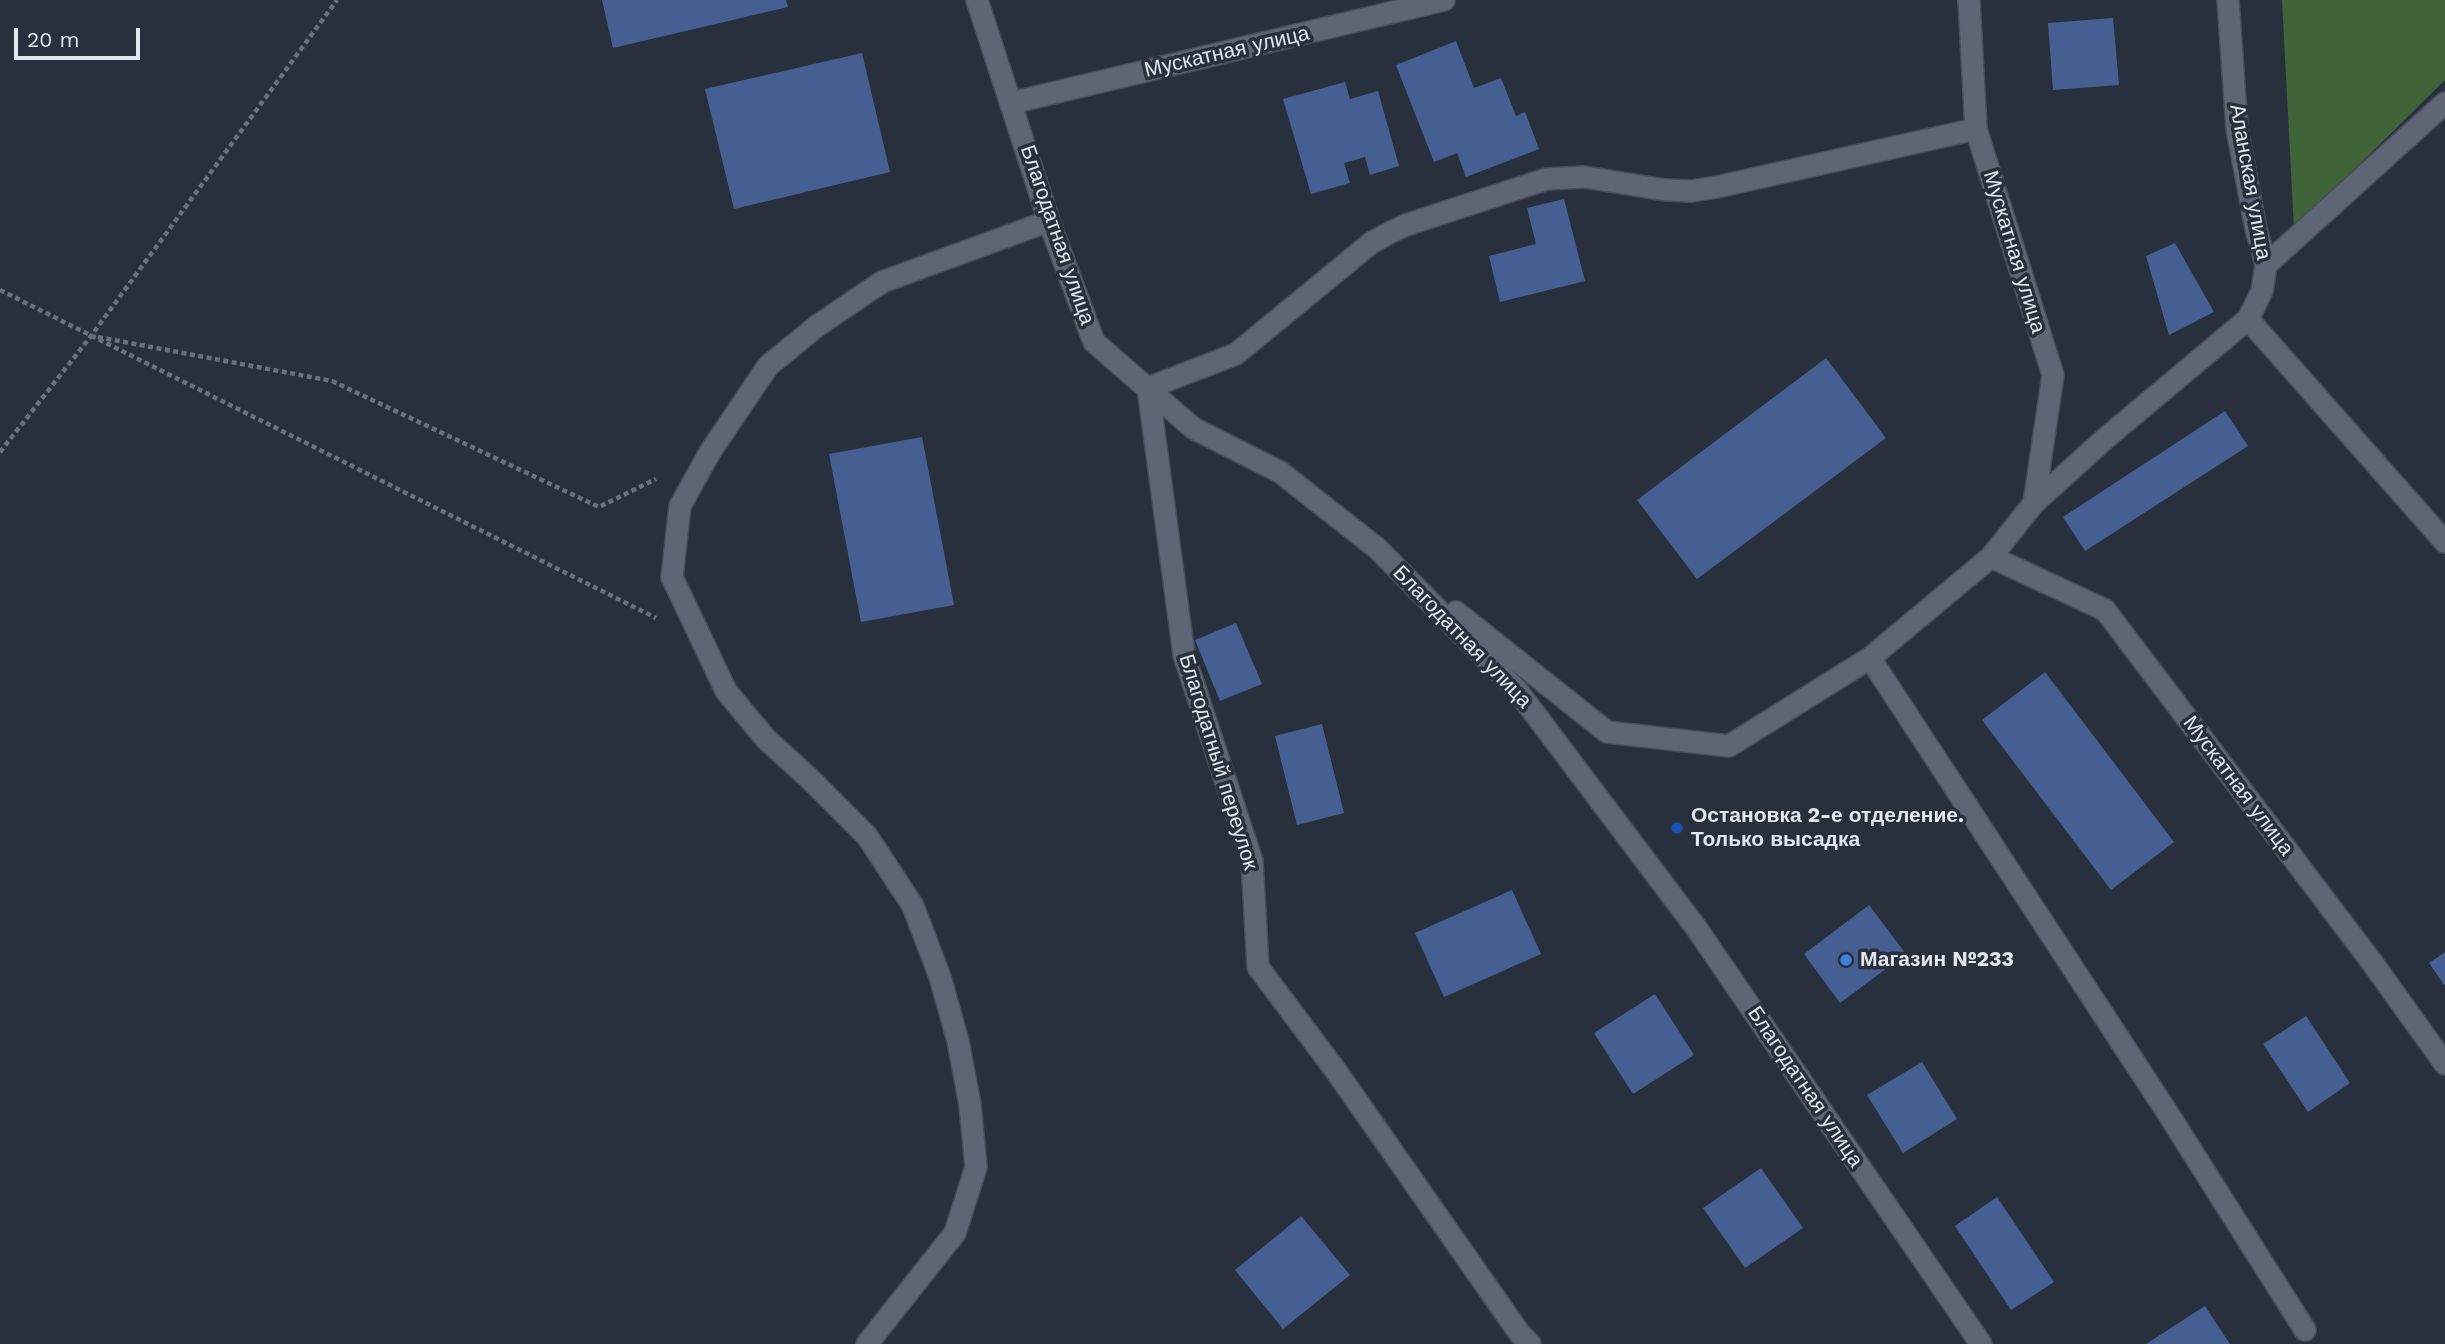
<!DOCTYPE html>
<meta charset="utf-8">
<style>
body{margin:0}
#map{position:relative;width:2445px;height:1344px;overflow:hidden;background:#29303d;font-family:"Work Sans",sans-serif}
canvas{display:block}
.scale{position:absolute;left:14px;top:28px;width:126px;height:32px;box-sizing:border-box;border:4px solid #e2e7f0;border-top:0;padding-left:9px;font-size:21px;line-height:24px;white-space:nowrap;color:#e2e7f0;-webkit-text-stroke:5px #29303d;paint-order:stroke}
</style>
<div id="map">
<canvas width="2445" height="1344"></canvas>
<div class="scale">20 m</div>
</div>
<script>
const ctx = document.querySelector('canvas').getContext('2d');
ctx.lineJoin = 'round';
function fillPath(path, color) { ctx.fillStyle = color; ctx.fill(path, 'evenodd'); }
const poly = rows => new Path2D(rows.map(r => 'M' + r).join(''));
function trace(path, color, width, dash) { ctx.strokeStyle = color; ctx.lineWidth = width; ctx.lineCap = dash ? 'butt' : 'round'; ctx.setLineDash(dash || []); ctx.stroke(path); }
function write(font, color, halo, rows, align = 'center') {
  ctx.font = font + ' "Work Sans",sans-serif'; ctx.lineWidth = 7; ctx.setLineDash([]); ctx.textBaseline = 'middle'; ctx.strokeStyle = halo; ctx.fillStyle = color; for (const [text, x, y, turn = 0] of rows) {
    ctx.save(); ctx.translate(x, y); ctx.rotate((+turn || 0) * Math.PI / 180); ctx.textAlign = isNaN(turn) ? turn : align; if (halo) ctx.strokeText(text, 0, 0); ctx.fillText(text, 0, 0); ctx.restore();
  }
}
const green = poly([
 [2282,0,2445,0,2445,80,2294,229]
]);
const building = poly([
 [602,0,786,0,788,7,613,48],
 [2113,18,2119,85,2053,90,2048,23],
 [1456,41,1474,88,1501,78,1516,116,1525,112,1539,149,1466,177,1457,153,1434,162,1396,65],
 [862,53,890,172,734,209,705,89],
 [1345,82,1350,99,1378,91,1399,166,1370,175,1365,157,1344,163,1350,183,1311,194,1283,99],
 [1564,199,1585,281,1500,302,1489,256,1536,244,1527,208],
 [2175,243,2214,312,2169,335,2146,256],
 [1826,358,1886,438,1697,579,1637,500],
 [2225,411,2248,446,2085,551,2063,517],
 [922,437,954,605,861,622,829,454],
 [1236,623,1262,684,1220,701,1195,640],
 [2045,672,2174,842,2111,890,1982,720],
 [1322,724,1344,813,1297,825,1275,736],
 [1512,890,1541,954,1444,997,1415,933],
 [1869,905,1906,954,1840,1003,1804,954],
 [2445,952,2445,986,2429,963],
 [1655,994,1694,1055,1633,1094,1594,1033],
 [2306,1016,2350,1083,2308,1112,2263,1044],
 [1922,1062,1957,1119,1903,1153,1867,1095],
 [1761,1168,1803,1228,1745,1268,1703,1208],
 [1997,1197,2054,1282,2011,1310,1955,1226],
 [1301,1216,1350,1275,1283,1329,1235,1270],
 [2205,1306,2230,1344,2146,1344]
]);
const path = poly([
 [0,290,656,618],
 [98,337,332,381,599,507,656,479],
 [0,452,91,336,337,0]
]);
const minor = poly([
 [977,0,1049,221,1094,342,1193,428,1280,472,1378,549,1516,689,1697,929,1981,1344],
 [1969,0,1976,129,2053,375,2034,503],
 [1011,103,1444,0],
 [2266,265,2445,103],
 [2248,319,2445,542],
 [1991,557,2105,610,2371,961,2445,1064],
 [1456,612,1607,732,1729,746,1870,658,1991,557,2034,503,2106,438,2248,319,2262,291,2266,265,2256,229,2237,129,2228,0],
 [1870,658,2167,1112,2305,1330],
 [867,1344,955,1233,976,1167,970,1105,958,1041,940,977,913,906,867,836,810,779,766,739,726,691,672,577,680,506,710,452,768,366,817,326,882,282,1049,221],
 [1530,1344,1520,1334,1336,1071,1258,967,1252,861,1184,655,1148,388,1236,354,1371,243,1391,232,1406,225,1547,179,1585,177,1665,190,1691,191,1717,187,1976,129]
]);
const markers = [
 [1677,828,7,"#1a4fb4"],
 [1846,960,7,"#3f7fe0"]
];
const streetNames = [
 ["Мускатная улица",1227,52,-13],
 ["Аланская улица",2250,182,80],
 ["Благодатная улица",1057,235,71],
 ["Мускатная улица",2014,252,73],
 ["Благодатная улица",1462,637,46],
 ["Благодатный переулок",1218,762,73],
 ["Мускатная улица",2238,786,53],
 ["Благодатная улица",1805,1087,56]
];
const poiNames = [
 ["Остановка 2-е отделение.",1691,816],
 ["Только высадка",1691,840],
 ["Магазин №233",1860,960]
];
fillPath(green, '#406337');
fillPath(building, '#465f93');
trace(minor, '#474e59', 24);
trace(path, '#6a717c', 4.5, [5, 3.5]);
trace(minor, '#5e6676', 21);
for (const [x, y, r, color] of markers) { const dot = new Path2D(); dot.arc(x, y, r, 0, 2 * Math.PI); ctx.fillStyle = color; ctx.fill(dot); trace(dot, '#29303d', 2.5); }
write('21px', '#e2e7f0', '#29303d', streetNames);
write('bold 21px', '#e2e7f0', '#29303d', poiNames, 'left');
</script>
